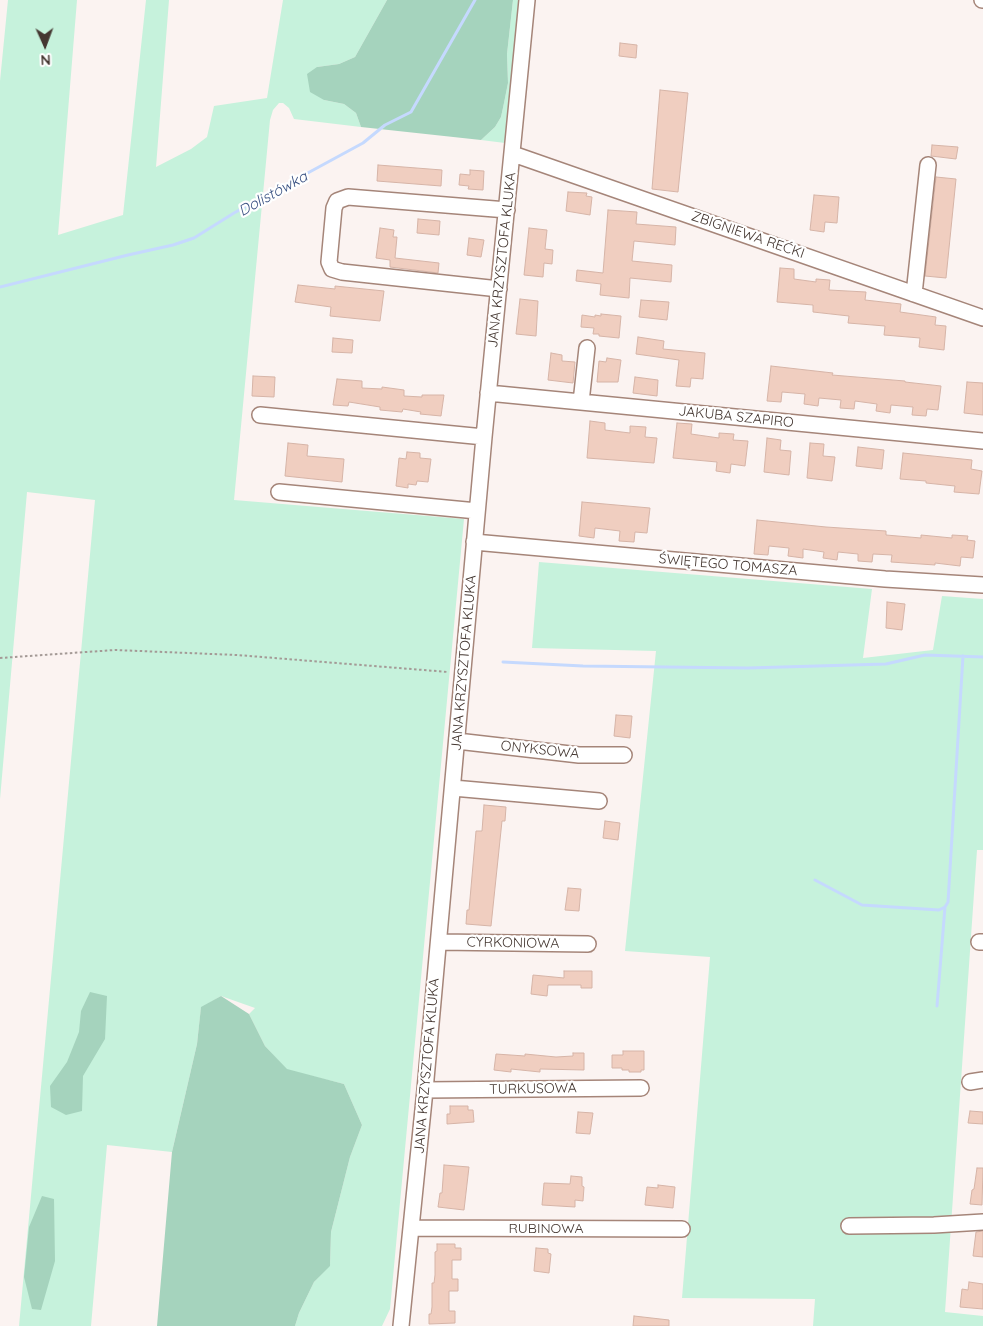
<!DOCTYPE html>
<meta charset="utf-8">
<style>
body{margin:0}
#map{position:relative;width:983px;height:1326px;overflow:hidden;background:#fbf3f1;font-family:Quicksand,sans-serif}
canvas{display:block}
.north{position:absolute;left:20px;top:20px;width:50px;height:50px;-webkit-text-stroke:4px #fff;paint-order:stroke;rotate:178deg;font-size:14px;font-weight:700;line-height:20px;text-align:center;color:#443731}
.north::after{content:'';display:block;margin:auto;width:18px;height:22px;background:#443731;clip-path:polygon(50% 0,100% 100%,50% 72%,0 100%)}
</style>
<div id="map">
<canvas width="983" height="1326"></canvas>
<div class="north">N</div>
</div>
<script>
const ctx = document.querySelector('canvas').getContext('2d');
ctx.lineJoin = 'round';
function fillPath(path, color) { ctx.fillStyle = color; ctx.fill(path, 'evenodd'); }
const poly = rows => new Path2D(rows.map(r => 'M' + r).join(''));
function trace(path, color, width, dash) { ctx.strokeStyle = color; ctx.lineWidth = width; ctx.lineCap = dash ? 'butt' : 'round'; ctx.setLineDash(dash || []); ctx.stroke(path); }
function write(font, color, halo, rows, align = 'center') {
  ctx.font = font + ' Quicksand,sans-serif'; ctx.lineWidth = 4.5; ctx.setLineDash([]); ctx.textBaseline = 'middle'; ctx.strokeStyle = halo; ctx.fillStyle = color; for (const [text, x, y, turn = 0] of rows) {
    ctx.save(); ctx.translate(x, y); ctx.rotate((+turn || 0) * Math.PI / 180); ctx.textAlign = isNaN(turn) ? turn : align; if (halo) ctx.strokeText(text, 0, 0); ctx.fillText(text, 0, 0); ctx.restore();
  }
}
const green = poly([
 [8,0,77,0,58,235,123,215,146,0,169,0,156,167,191,149,207,137,214,106,267,98,283,0,387,0,355,57,339,64,317,67,324,100,344,104,356,113,361,127,294,119,289,108,283,103,279,103,273,110,270,120,234,500,464,519,390,1309,382,1326,295,1326,299,1313,314,1282,330,1265,331,1232,350,1157,362,1125,344,1084,287,1070,265,1046,249,1014,255,1008,221,996,201,1008,197,1044,172,1152,107,1145,91,1326,19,1326,95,500,27,492,0,799,0,81],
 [513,0,519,0,505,143,481,140,495,127,501,117,504,103,508,83,507,54],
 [539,562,872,589,863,658,933,650,942,596,983,599,983,850,977,850,945,1312,983,1316,983,1326,813,1326,815,1299,682,1298,710,957,625,951,656,651,532,648]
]);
const forest = poly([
 [387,0,513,0,507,54,508,83,504,103,501,117,495,127,481,140,361,127,356,113,344,104,324,100,310,92,307,74,317,67,339,64,355,57],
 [90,992,107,996,105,1039,83,1076,82,1111,66,1115,51,1107,50,1086,67,1062,79,1032,81,1011],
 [221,996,249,1014,265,1046,287,1069,344,1084,362,1125,350,1157,331,1232,330,1266,314,1282,299,1313,295,1326,157,1326,172,1152,197,1044,201,1007],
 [42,1196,54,1199,55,1261,41,1310,32,1309,24,1277,29,1227]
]);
const stream = poly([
 [0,287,128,255,173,245,194,238,234,213,363,143,385,125,411,112,475,0],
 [503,662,583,666,748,668,886,664,925,655,983,657],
 [815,880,862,905,939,910,945,907,948,902,963,656],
 [937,1006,945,907]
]);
const building = poly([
 [620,43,637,45,636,58,619,56,620,43],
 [660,90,688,93,678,192,652,189,660,90],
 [932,145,958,147,956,159,931,156,932,145],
 [378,165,442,170,441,186,377,181,378,165],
 [470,170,484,171,483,190,468,189,469,186,459,185,460,174,470,175,470,170],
 [936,177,956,179,946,278,925,276,936,177],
 [568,192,587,193,586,196,592,197,590,215,566,211,568,192],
 [814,195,839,197,837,223,825,222,824,232,810,230,814,195],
 [608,210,637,212,636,224,676,227,675,245,634,241,632,261,672,265,671,282,630,278,629,298,600,295,601,284,576,281,577,270,603,273,608,210],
 [418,219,440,221,439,235,417,233,418,219],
 [380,228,394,230,393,237,397,237,395,258,439,263,438,273,390,267,390,260,376,258,380,228],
 [529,228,547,230,545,249,553,250,552,264,544,263,543,277,524,275,529,228],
 [469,238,484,240,481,257,467,255,469,238],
 [780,268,794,269,794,279,816,282,816,279,830,280,829,290,866,292,865,300,901,304,900,312,936,317,935,325,946,326,944,350,919,347,920,338,884,335,885,326,848,323,849,316,813,312,813,305,777,302,780,268],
 [298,285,335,289,335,286,384,291,380,321,330,316,331,307,295,302,298,285],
 [520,299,538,301,536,336,516,334,520,299],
 [641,300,669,302,667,320,639,317,641,300],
 [601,314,621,316,619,338,599,336,599,334,593,334,594,328,581,327,582,315,595,317,595,315,601,316,601,314],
 [638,337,664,341,663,349,705,353,703,379,691,378,690,387,676,386,679,360,636,354,638,337],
 [333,338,353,340,352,353,332,352,333,338],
 [551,353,562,355,562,361,575,362,573,383,548,380,551,353],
 [607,358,621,360,618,382,597,382,599,361,606,362,607,358],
 [771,366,833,373,832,375,905,381,905,382,941,386,938,410,927,409,926,416,912,415,913,407,891,405,890,413,876,411,877,404,855,401,854,409,840,408,841,400,819,398,818,406,804,404,805,394,782,392,781,402,767,401,771,366],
 [253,376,275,377,274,397,252,396,253,376],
 [635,377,658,380,657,396,633,393,635,377],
 [337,379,362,381,362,388,382,389,382,387,404,390,404,396,422,397,422,395,444,395,441,416,420,414,421,412,403,409,402,412,380,410,380,407,349,402,348,406,333,405,337,379],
 [967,382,983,383,983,415,964,413,967,382],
 [590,421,605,423,605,430,630,433,630,426,646,427,645,437,657,438,654,463,587,458,590,421],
 [677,423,692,424,691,434,719,438,719,433,734,434,733,440,748,441,745,466,731,464,730,473,716,471,717,462,673,458,677,423],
 [767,438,781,440,780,450,791,451,789,475,764,472,767,438],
 [288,443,308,445,307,456,344,459,342,482,285,476,288,443],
 [810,443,824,444,823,456,835,457,832,481,807,478,810,443],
 [858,447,884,450,882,469,856,466,858,447],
 [407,452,420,453,420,458,431,459,428,482,417,481,416,485,408,484,408,488,396,486,399,458,406,459,407,452],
 [903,453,972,460,971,469,982,471,979,494,954,492,955,486,926,483,926,481,900,479,903,453],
 [582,502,650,508,647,533,635,532,634,542,619,541,620,531,595,528,594,538,579,536,582,502],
 [757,520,826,527,886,531,886,535,921,538,921,535,952,538,952,535,968,536,967,540,975,541,973,558,961,557,960,566,935,563,935,565,891,562,892,555,873,554,872,562,858,561,858,554,838,552,837,560,823,558,824,552,803,549,803,558,788,556,789,548,769,546,768,555,754,554,757,520],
 [887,602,905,604,902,630,886,628,887,602],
 [616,715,632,716,630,738,614,736,616,715],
 [484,805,506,807,505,821,502,821,491,926,466,924,467,910,469,910,476,831,482,831,484,805],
 [605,821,620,823,618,840,603,838,605,821],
 [568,888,581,889,579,911,565,910,568,888],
 [564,971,592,971,592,988,581,988,581,985,548,985,547,996,531,994,533,975,564,978,564,971],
 [623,1051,644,1051,644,1070,641,1070,641,1072,629,1072,629,1070,622,1070,622,1068,612,1068,612,1055,623,1055,623,1051],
 [573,1053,584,1053,584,1070,540,1069,540,1072,511,1069,511,1072,494,1070,496,1054,525,1056,525,1054,556,1057,573,1056,573,1053],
 [450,1106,468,1106,468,1110,473,1110,474,1122,447,1124,447,1114,450,1114,450,1106],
 [970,1111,983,1112,983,1124,968,1123,970,1111],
 [578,1112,593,1113,590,1134,576,1133,578,1112],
 [444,1165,469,1167,464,1210,438,1207,440,1193,442,1193,444,1165],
 [977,1168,983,1168,982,1205,970,1204,972,1190,974,1189,977,1168],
 [571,1176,582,1177,582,1186,584,1187,583,1201,575,1200,575,1207,542,1205,544,1183,570,1184,571,1176],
 [658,1185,675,1187,673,1208,645,1205,647,1187,658,1188,658,1185],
 [983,1231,983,1257,973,1256,976,1232,983,1231],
 [437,1244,455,1244,455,1248,461,1248,461,1260,452,1260,452,1279,458,1279,458,1291,449,1291,449,1311,455,1311,455,1323,429,1324,429,1314,431,1314,432,1307,432,1283,434,1283,435,1275,435,1252,437,1251,437,1244],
 [536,1248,548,1249,548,1253,551,1254,549,1273,534,1271,536,1248],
 [969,1282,983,1284,983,1309,960,1307,962,1289,968,1290,969,1282],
 [634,1316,669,1320,669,1326,633,1326,634,1316]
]);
const path = poly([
 [0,658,115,650,237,655,448,672]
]);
const minor = poly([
 [982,0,983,0],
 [513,154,983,318],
 [499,289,342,272,332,269,329,262,334,208,337,201,348,197,507,210],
 [914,294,928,165],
 [488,393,983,441],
 [581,402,587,348],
 [260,415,484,437],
 [279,492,477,511],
 [474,542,885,579,983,585],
 [457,741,579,755,624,755],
 [453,788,599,801],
 [439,942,588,944],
 [979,942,983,942],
 [970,1082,983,1080],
 [425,1090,641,1088],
 [849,1226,934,1225,983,1222],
 [411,1228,682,1229],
 [401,1326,425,1090,484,437,527,0]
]);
const streetNames = [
 ["ZBIGNIEWA REĆKI",748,235,19],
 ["JANA KRZYSZTOFA KLUKA",502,260,-84],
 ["JAKUBA SZAPIRO",736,417,6],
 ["ŚWIĘTEGO TOMASZA",728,565,5],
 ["JANA KRZYSZTOFA KLUKA",464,663,-85],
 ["ONYKSOWA",540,750,6],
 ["CYRKONIOWA",513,943,1],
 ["JANA KRZYSZTOFA KLUKA",427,1066,-85],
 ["TURKUSOWA",533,1089,-1],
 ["RUBINOWA",546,1229]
];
const waterNames = [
 ["Dolistówka",273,194,-29]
];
fillPath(green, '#c6f2dc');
fillPath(forest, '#a5d3bd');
trace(stream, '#c5d9fe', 3);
fillPath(building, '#f0cec0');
trace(building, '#d6b4a7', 1);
trace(minor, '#a58579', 18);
trace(path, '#a49a96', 2, [2.5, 2.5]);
trace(minor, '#fff', 15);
write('14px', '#443731', '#fff', streetNames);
write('italic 15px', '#395182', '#fff', waterNames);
</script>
